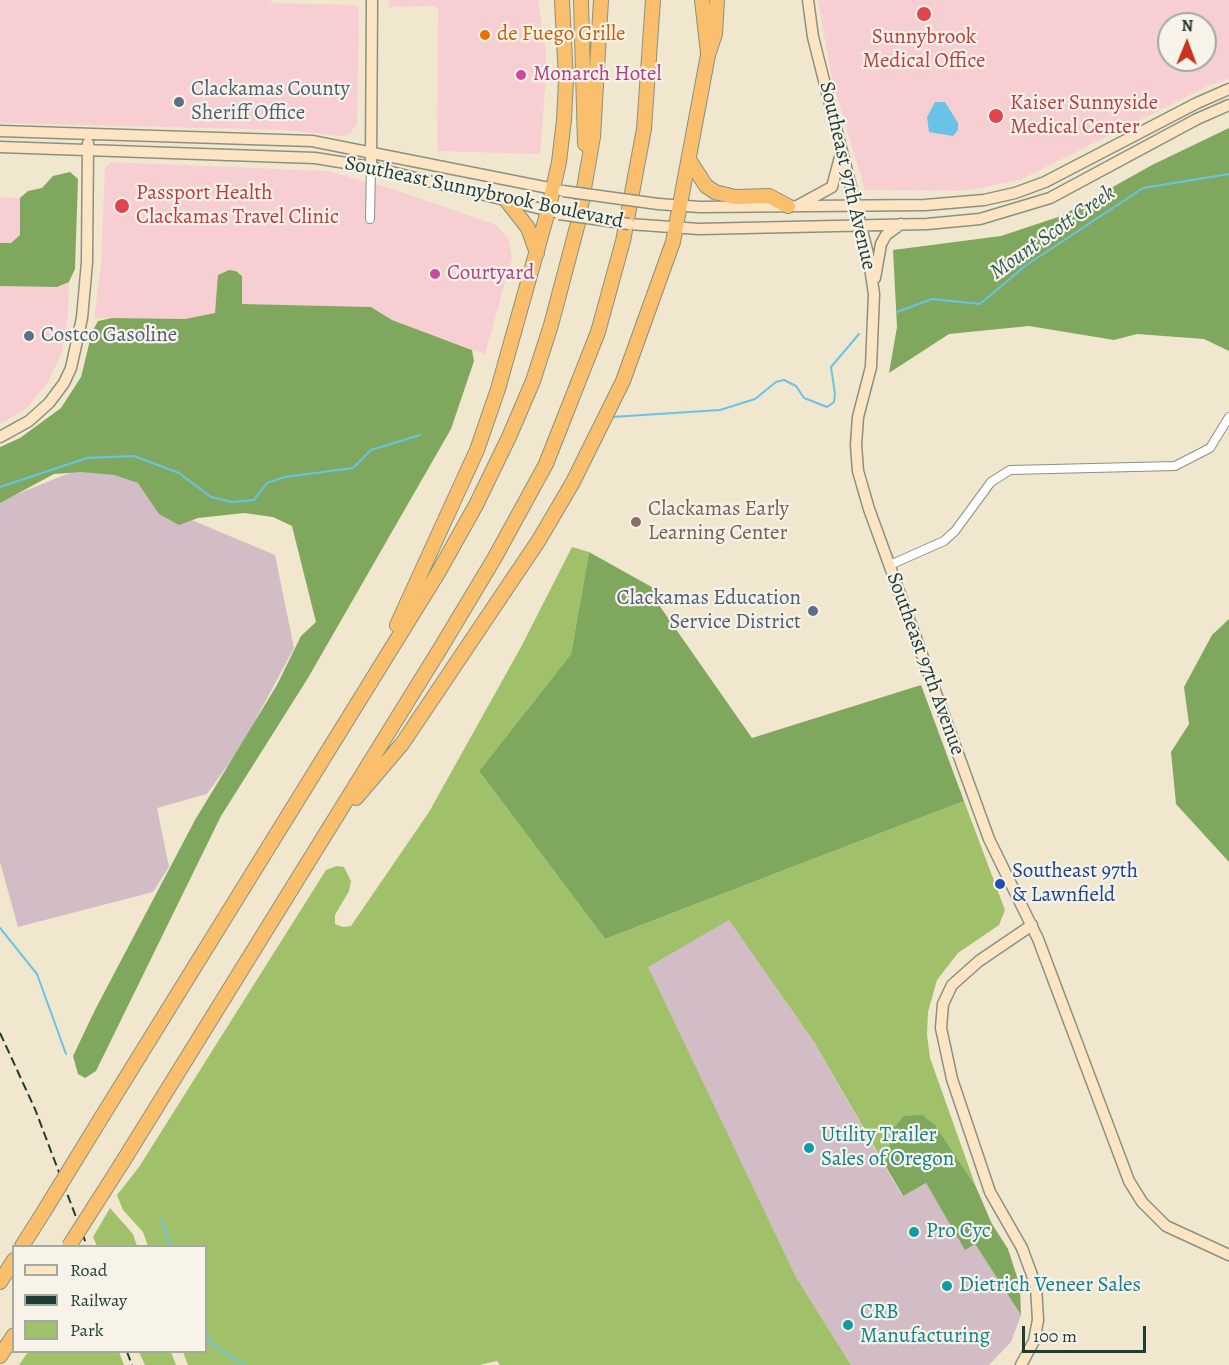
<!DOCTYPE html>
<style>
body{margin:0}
#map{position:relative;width:1229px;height:1365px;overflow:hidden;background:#f1e7cf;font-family:Alegreya,serif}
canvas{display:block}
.legend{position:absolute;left:12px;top:1245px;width:195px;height:108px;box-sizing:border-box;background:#f7f3e8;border:2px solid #a1aaa0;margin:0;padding:8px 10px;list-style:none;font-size:18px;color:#1f3d34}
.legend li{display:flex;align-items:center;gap:12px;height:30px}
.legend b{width:30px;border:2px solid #a1aaa0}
.north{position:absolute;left:1157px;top:12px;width:60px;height:60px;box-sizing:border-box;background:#f7f3e8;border:2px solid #a1aaa0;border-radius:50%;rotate:1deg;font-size:16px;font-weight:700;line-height:24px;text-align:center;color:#1f3d34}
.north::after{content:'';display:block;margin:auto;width:21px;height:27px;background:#c8321e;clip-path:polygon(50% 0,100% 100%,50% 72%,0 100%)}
.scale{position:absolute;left:1022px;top:1326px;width:124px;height:27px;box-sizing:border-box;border:3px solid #1f3d34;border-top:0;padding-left:8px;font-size:18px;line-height:21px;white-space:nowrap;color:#1f3d34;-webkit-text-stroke:4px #f7f3e8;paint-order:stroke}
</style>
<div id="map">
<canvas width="1229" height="1365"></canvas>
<ul class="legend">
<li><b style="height:8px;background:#fde5c4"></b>Road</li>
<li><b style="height:8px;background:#1f3d34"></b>Railway</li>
<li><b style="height:16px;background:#a0c16a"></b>Park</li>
</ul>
<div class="north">N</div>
<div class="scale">100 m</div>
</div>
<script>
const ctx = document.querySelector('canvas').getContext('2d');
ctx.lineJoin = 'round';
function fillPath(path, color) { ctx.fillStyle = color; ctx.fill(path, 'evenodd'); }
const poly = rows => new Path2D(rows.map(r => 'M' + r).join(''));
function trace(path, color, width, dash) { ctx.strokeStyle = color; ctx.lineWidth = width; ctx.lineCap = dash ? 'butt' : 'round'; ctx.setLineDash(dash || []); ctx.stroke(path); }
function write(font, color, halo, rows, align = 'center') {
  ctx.font = font + ' Alegreya,serif'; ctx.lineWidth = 4.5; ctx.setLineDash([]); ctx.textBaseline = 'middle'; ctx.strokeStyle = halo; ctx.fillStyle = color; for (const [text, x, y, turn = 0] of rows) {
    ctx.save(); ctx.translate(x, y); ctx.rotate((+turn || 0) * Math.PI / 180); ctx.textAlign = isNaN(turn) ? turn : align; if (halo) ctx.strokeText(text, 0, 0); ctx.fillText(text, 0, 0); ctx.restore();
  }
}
const built = poly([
 [0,0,271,0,271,3,355,5,359,9,357,125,349,134,341,136,283,130,0,123],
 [389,0,538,0,546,51,546,78,540,154,437,151,438,9,434,6,389,7],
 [818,0,1229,0,1229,79,1208,86,1020,180,965,191,865,190,832,80],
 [1169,24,1205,24,1205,60,1169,60],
 [111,162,328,171,393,189,496,225,508,238,512,257,485,354,392,320,371,307,242,304,242,276,236,270,229,270,219,276,215,313,185,319,94,318,101,265,105,168],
 [0,197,20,198,20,235,11,243,0,243],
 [69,282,68,317,62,352,48,382,27,408,0,424,0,286,57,287]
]);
const industrial = poly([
 [91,469,162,488,175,513,275,555,294,648,242,745,207,794,157,808,169,867,153,892,18,927,0,862,0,501,72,472],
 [729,919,814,1042,902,1196,926,1183,965,1249,975,1244,1021,1315,1011,1342,989,1365,851,1365,796,1277,647,967]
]);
const green = poly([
 [572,547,589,552,571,654,479,771,605,939,964,801,1005,910,999,925,958,953,937,980,928,1012,927,1035,930,1058,976,1187,936,1126,893,1129,885,1165,814,1042,729,920,648,967,796,1277,851,1365,500,1365,497,1361,479,1365,188,1365,183,1352,206,1352,206,1246,148,1246,143,1232,123,1210,117,1195,139,1167,326,870,337,866,344,867,351,881,349,891,335,915,335,924,343,927,351,926,429,812,521,647],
 [110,1208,133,1234,137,1246,97,1246,93,1237],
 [28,1352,119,1352,124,1365,19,1365],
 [139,1352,171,1352,176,1365,145,1365]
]);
const forest = poly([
 [1229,128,1229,351,1204,339,1137,334,1114,340,1029,326,949,334,889,373,897,327,893,250,1001,236,1061,216,1152,165],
 [70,172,78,179,75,269,69,282,57,287,0,286,0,243,11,243,20,235,20,198,28,191,42,188,53,176],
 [229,270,236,271,242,276,242,304,371,307,392,320,472,350,474,361,451,429,308,678,221,816,96,1071,85,1078,78,1074,73,1056,96,1008,195,820,277,685,301,636,316,622,292,526,273,517,244,513,198,518,179,525,159,514,138,483,114,475,81,472,54,474,0,503,0,447,20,438,61,408,81,377,92,332,98,321,112,318,185,319,215,313,218,275],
 [589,552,657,590,652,595,752,738,921,685,964,801,605,939,479,771,571,654],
 [1229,619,1229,862,1176,804,1171,752,1189,724,1184,687,1212,635],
 [922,1115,936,1126,976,1187,992,1224,1008,1249,1020,1286,1021,1315,975,1244,965,1250,926,1183,903,1196,885,1165,893,1129,904,1116]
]);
const water = poly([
 [935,102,945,102,958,123,958,130,953,136,929,132,927,117]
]);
const stream = poly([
 [897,312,932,299,980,304,1025,266,1143,188,1229,174],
 [612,417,720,410,755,399,776,382,784,380,796,386,804,398,827,407,834,402,835,394,831,367,859,334],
 [0,487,87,458,134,456,179,473,211,497,232,502,254,500,267,483,285,477,353,468,371,450,420,435],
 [0,928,37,974,66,1054],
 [161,1219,171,1246],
 [206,1334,214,1346,245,1365]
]);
const street = poly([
 [370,219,371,167],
 [890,565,944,541,955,531,991,482,1010,470,1175,466,1210,448,1229,417]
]);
const secondary = poly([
 [808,0,813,37,868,254,874,294,871,367,858,417,856,445,858,471,869,509,989,839,1038,939,1129,1181,1142,1202,1166,1226,1229,1255],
 [0,131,312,141,559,190],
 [0,147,315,158,371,167,554,212],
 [371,167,372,0],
 [658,204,700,207,925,205,984,200,1015,193,1045,182,1197,103,1229,89],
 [799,205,832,187,840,157],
 [629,224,699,229,927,224,980,219,1050,198,1197,119,1229,105],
 [875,278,881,244,886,235,901,224],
 [0,437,29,421,49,403,64,383,71,368,82,318,87,262,88,143],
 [1021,1365,1034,1341,1038,1320,1036,1286,1022,1248,990,1192,952,1079,941,1028,943,1004,952,985,979,961,1032,925]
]);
const highway = poly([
 [581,0,585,144],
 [702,0,708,53],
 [690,161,706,186,715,192,735,197,769,196,788,206],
 [507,201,528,228,537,253],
 [397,625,477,450,498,389,548,211,559,162,564,120,566,80,562,0],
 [356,798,402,744,539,540,573,482,623,381,673,242,708,55,715,34,717,0],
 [103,1115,438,573,476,505,509,437,533,381,551,325,578,223,593,137,601,0],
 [122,1163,440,649,494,559,546,464,598,332,623,241,644,129,653,0],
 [22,1246,43,1213],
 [0,1282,14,1260],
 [0,1356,14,1335]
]);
const rail = poly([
 [0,1033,35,1109,87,1246],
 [127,1352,132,1365]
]);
const secondaryBridge = poly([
 [563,191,658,204],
 [559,214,629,224]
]);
const highwayBridge = poly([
 [43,1213,103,1115],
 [69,1246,122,1163]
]);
const markers = [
 [924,14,8,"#e0444e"],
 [485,35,6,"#e8710a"],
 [521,75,6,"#d1479c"],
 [179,102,6,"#5c6f8a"],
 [996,116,8,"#e0444e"],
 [122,206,8,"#e0444e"],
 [435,274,6,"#d1479c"],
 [29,336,6,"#5c6f8a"],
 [636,522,6,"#8d6e63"],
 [813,611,6,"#5c6f8a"],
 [1000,884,6,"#1a4fb4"],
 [809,1148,6,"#0f9aa8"],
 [914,1232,6,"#0f9aa8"],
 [947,1286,6,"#0f9aa8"],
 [848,1325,6,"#0f9aa8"]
];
const foodNames = [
 ["de Fuego Grille",497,35]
];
const healthNames = [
 ["Sunnybrook",924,38,"center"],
 ["Medical Office",924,62,"center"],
 ["Kaiser Sunnyside",1010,104],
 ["Medical Center",1010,128],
 ["Passport Health",136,194],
 ["Clackamas Travel Clinic",136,218]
];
const hotelNames = [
 ["Monarch Hotel",533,75],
 ["Courtyard",447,274]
];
const serviceNames = [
 ["Clackamas County",191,90],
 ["Sheriff Office",191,114],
 ["Costco Gasoline",41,336],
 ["Clackamas Education",801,599,"right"],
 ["Service District",801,623,"right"]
];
const streetNames = [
 ["Southeast 97th Avenue",847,176,77],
 ["Southeast Sunnybrook Boulevard",484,193,12],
 ["Southeast 97th Avenue",925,664,70]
];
const educationNames = [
 ["Clackamas Early",648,510],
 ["Learning Center",648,534]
];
const transitNames = [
 ["Southeast 97th",1012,872],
 ["& Lawnfield",1012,896]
];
const cultureNames = [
 ["Utility Trailer",821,1136],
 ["Sales of Oregon",821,1160],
 ["Pro Cyc",926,1232],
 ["Dietrich Veneer Sales",959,1286],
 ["CRB",860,1313],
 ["Manufacturing",860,1337]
];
const waterNames = [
 ["Mount Scott Creek",1053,233,-35]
];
fillPath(built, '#f7cfd2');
fillPath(industrial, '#d2bdc6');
fillPath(green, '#a0c16a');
fillPath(forest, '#80a75e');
fillPath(water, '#68c4e6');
trace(stream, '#68c4e6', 2);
trace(street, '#889282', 10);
trace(secondary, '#889282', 13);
trace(highway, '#889282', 16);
trace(street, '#fff', 8);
trace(secondary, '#fde5c4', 10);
trace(highway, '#f9bf6c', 14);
trace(rail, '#1f3d34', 2, [9, 4.5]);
trace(secondaryBridge, '#889282', 13, []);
trace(highwayBridge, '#889282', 16, []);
trace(secondaryBridge, '#fde5c4', 10);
trace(highwayBridge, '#f9bf6c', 14);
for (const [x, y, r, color] of markers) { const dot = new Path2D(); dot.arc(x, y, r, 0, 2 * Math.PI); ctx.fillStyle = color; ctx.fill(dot); trace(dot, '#f7f3e8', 2); }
write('21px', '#c56008', '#f7f3e8', foodNames, 'left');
write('21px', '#be3a42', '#f7f3e8', healthNames, 'left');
write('21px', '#b23c85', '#f7f3e8', hotelNames, 'left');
write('21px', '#4e5e75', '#f7f3e8', serviceNames, 'left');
write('21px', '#1f3d34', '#f7f3e8', streetNames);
write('21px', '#785e54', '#f7f3e8', educationNames, 'left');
write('21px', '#164399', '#f7f3e8', transitNames, 'left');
write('21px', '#0d838f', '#f7f3e8', cultureNames, 'left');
write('italic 22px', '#2e5858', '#f7f3e8', waterNames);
</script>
